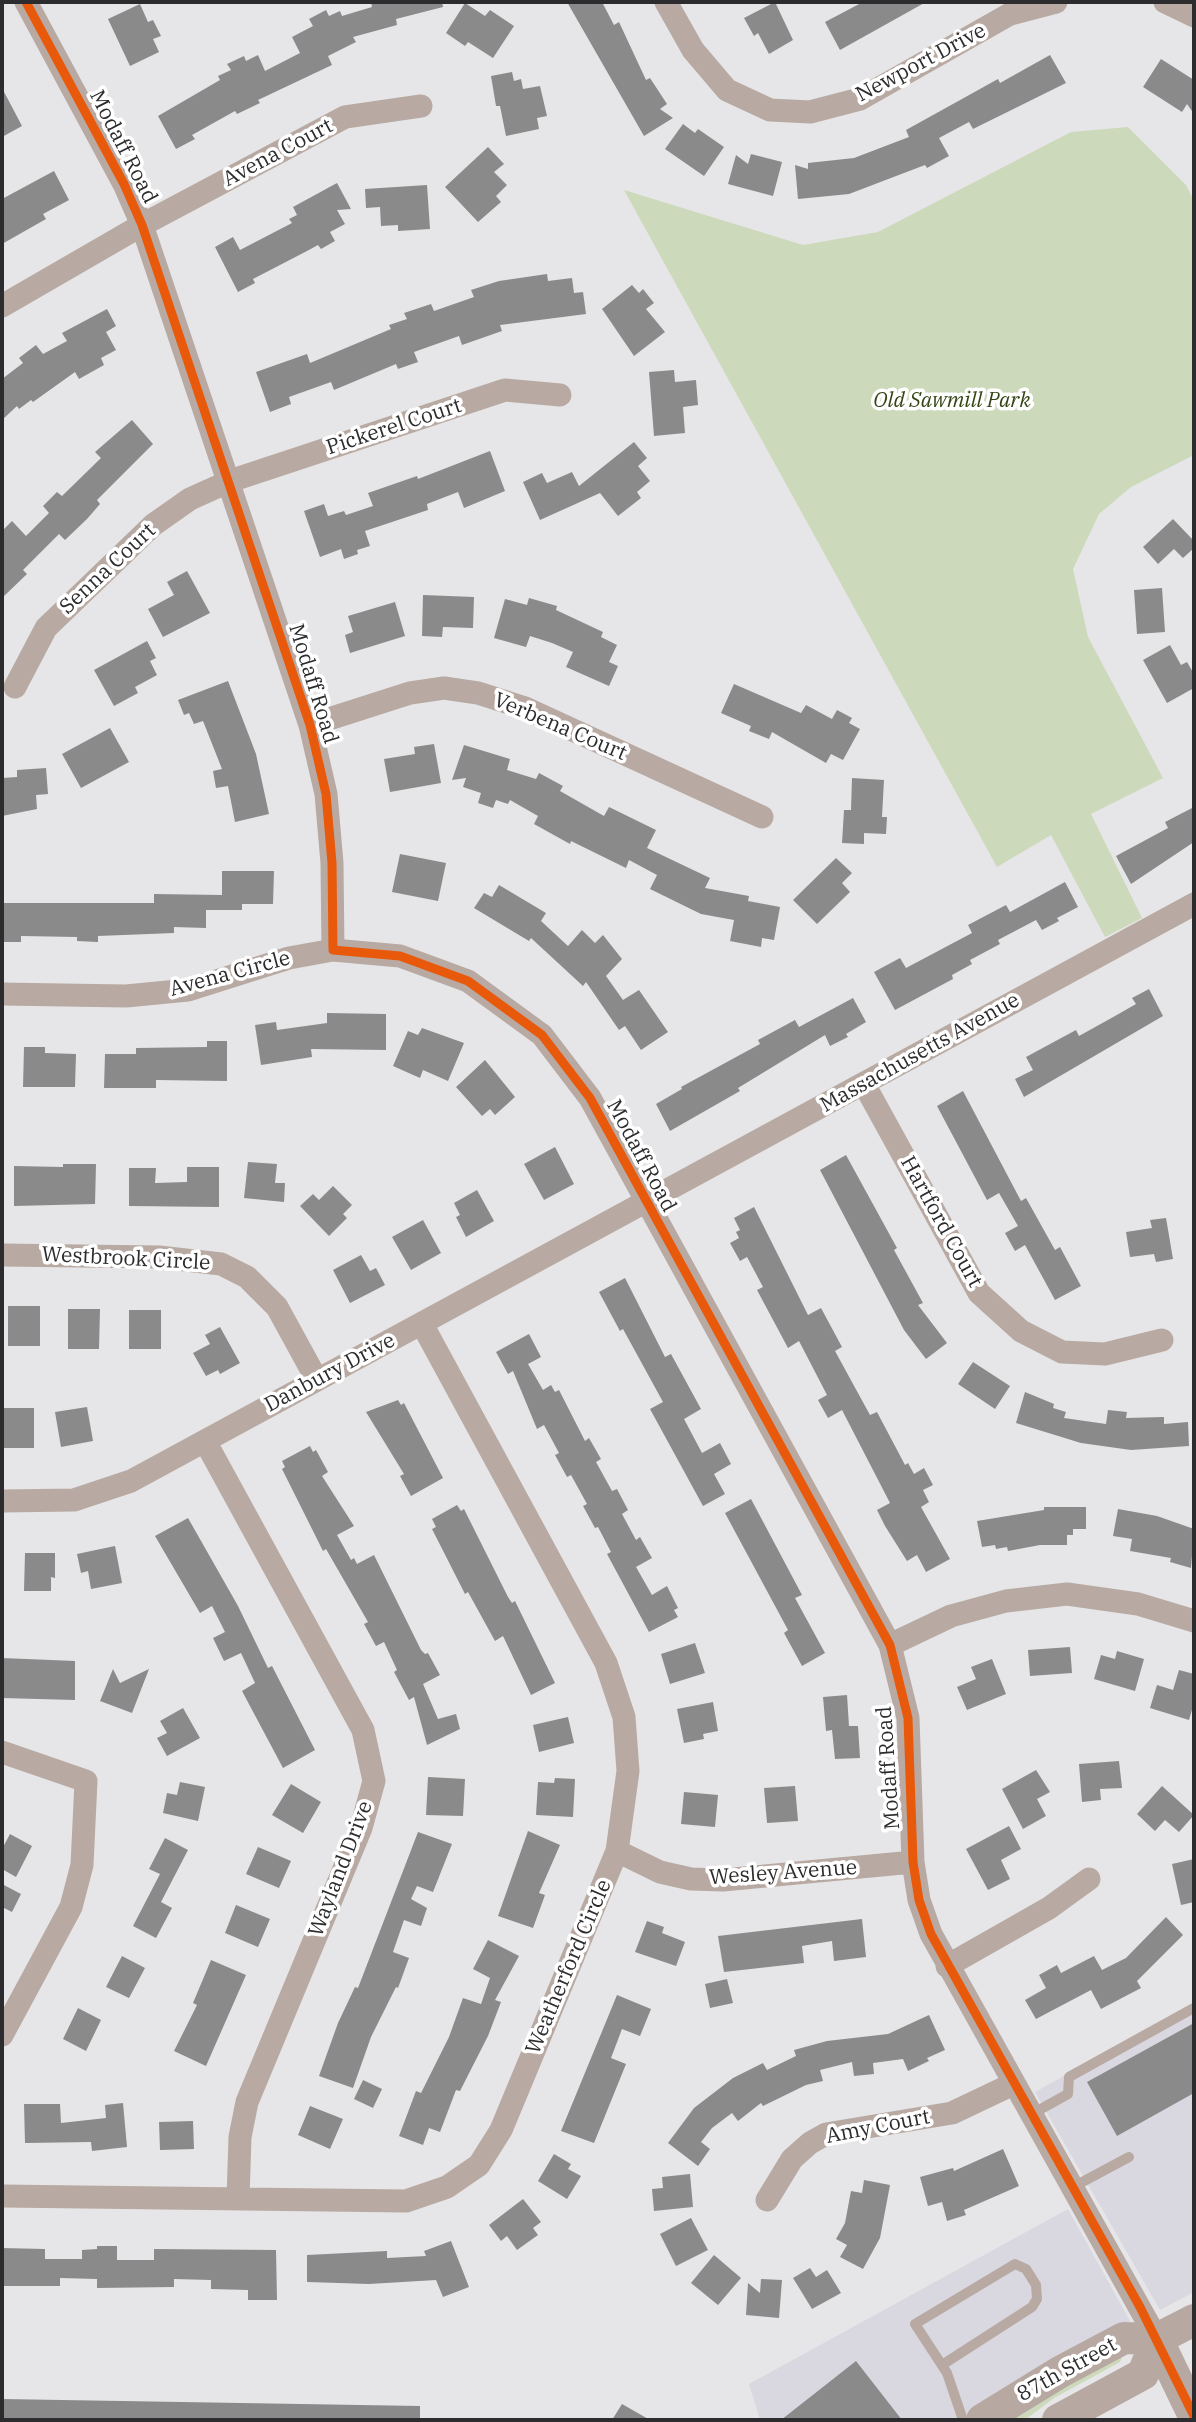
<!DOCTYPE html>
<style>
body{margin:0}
#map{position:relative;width:1196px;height:2422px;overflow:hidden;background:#e6e6e8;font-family:"IBM Plex Serif",serif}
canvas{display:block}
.frame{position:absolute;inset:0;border:4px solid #2c2c2e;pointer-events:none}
</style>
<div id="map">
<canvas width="1196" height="2422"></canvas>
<div class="frame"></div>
</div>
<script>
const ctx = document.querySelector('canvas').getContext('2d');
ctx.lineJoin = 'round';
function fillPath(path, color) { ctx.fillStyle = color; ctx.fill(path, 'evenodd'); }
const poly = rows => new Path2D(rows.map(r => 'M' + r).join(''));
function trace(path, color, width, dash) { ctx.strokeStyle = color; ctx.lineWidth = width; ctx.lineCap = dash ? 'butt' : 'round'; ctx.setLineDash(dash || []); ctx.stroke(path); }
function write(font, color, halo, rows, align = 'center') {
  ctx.font = font + ' "IBM Plex Serif",serif'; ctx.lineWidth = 7; ctx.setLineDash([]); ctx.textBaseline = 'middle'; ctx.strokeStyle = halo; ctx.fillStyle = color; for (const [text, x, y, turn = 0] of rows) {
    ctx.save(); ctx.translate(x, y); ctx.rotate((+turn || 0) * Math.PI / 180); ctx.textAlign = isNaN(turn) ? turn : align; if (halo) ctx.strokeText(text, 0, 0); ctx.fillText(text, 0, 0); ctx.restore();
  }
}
const built = poly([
 [1194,2003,1194,2292,1160,2310,1035,2092],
 [1068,2209,1130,2321,961,2420,760,2420,749,2384]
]);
const green = poly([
 [1128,127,1186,185,1194,201,1194,455,1131,487,1099,514,1073,569,1088,637,1163,778,1091,814,1142,918,1105,937,1051,835,997,867,624,190,803,245,878,232,1071,132],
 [1123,2354,1120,2362,1054,2398,1025,2420,1004,2420]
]);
const building = poly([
 [371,2,442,2,443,7,396,19,397,25,353,37,356,42,328,56,332,65,258,100,260,103,237,114,235,111,192,135,195,139,176,149,158,116,220,80,218,76,231,70,227,64,244,56,246,61,258,55,265,71,300,53,292,37,313,26,309,19,326,10,329,16,340,11,342,16,372,7],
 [567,2,602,2,614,25,619,22,646,80,650,78,667,104,660,109,673,118,644,136],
 [775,2,793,40,769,54,758,33,754,36,744,18],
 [863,2,926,2,840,50,825,22],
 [465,3,485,16,490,10,514,26,493,58,468,42,465,46,446,33],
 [140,4,148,22,153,20,161,36,153,39,159,52,130,66,108,19],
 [1050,55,1066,83,973,129,969,122,939,138,949,156,927,168,925,165,849,194,798,199,795,165,808,169,808,163,854,158,909,137,906,130,998,79,1000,83],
 [1161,59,1194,80,1194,114,1187,104,1182,112,1143,87],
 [512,72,514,81,521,79,523,89,540,86,547,116,537,118,539,129,506,136,500,106,496,106,491,76],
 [2,88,22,126,2,137],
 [683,124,695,133,698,129,724,147,704,176,665,149],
 [488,147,504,164,494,172,507,185,496,196,501,202,478,222,445,187],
 [751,154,782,162,773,196,728,184,736,155,748,164],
 [54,171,69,200,43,214,46,219,2,244,2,199],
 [337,183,351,209,337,210,345,224,330,232,335,241,321,249,318,245,307,251,253,279,255,283,238,292,215,247,233,237,240,250,292,223,289,219,297,215,293,207],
 [427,185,430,229,398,231,398,225,381,226,380,207,366,208,365,189],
 [547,274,548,281,572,278,574,293,583,292,586,314,500,325,502,331,462,345,459,336,414,352,418,362,398,369,396,364,334,390,331,382,289,397,291,404,270,412,256,372,307,354,310,363,391,329,389,325,407,319,404,313,431,304,434,311,474,297,471,290,499,281],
 [632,285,639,293,643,289,654,303,646,309,665,332,634,356,602,309],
 [107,309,116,326,106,332,116,350,101,358,104,365,79,379,75,372,33,402,31,400,19,409,17,406,2,420,2,379,23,363,19,358,36,345,43,354,67,341,62,333],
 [674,370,675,382,696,380,698,405,683,407,685,433,654,436,649,372],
 [132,420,153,444,97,500,100,504,87,519,65,540,59,534,23,570,27,574,2,598,2,531,12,521,26,536,49,513,43,506,57,492,62,496,101,458,95,452],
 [634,442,647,458,638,466,650,481,637,492,641,498,618,516,600,493,540,520,523,482,542,473,547,483,572,472,579,486],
 [490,451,505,491,464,508,458,492,427,504,428,510,365,531,370,546,357,550,358,554,344,559,341,549,320,557,304,511,324,504,328,516,344,511,346,515,373,506,368,493,417,476,418,479],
 [1173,519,1194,541,1194,548,1183,558,1174,549,1158,564,1143,547],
 [187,571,210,613,163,637,148,609,174,595,167,582],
 [1162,588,1165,632,1137,634,1134,590],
 [423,595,474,597,473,628,443,627,442,637,422,636],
 [529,598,557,606,556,610,603,632,601,637,617,645,609,662,618,666,609,686,566,667,573,652,552,643,530,636,526,647,494,638,505,599,527,605],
 [395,602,405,636,350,653,345,635,353,632,348,616],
 [147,641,156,658,150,661,157,675,135,687,138,693,114,706,94,670],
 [1170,645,1181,665,1187,662,1194,674,1194,688,1167,703,1143,660],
 [228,681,256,754,269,814,235,822,228,786,216,788,213,771,222,769,203,721,194,724,189,713,184,715,178,700],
 [734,684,801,713,806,705,832,719,837,710,852,718,849,723,860,729,843,760,831,754,826,763,772,732,769,739,749,731,751,726,721,713],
 [110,728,129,762,81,788,62,754],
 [434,744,441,783,390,792,384,759,415,754,414,747],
 [464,745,510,759,507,770,536,779,539,773,563,786,560,791,604,816,609,807,656,830,647,848,710,878,705,888,749,896,748,901,780,907,774,940,762,938,761,947,730,941,734,920,701,914,650,889,657,875,629,860,626,868,571,841,570,844,534,824,538,816,510,800,508,804,496,800,493,808,478,803,481,793,463,787,466,778,452,780],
 [46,768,48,794,36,795,37,809,2,816,2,778,17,777,17,770],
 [852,778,884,780,882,817,887,817,886,834,864,833,864,844,842,843,844,810,851,810],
 [1194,807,1194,842,1131,884,1116,856,1168,828,1165,822],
 [400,854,446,863,438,901,392,892],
 [836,858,852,873,842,883,850,892,817,924,793,900],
 [222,871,274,871,273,904,242,904,242,910,206,910,206,928,174,927,174,933,98,936,98,942,77,941,77,937,21,936,21,942,2,942,2,903,154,903,154,894,222,895],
 [1065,882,1078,907,1057,918,1059,921,1042,930,1036,920,998,940,1000,944,970,960,972,964,952,975,953,979,895,1010,874,972,900,958,906,968,972,933,968,925,1006,905,1010,912],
 [499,885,546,913,541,921,568,946,582,930,595,943,603,935,622,959,606,976,623,1000,639,990,668,1032,641,1050,625,1026,619,1030,586,982,583,986,531,938,529,941,474,908,484,893,492,897],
 [1149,989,1163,1016,1024,1097,1015,1079,1033,1070,1026,1057,1076,1030,1079,1036,1115,1016,1136,1004,1132,998],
 [853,998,866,1022,846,1034,848,1037,830,1046,825,1035,738,1088,740,1091,670,1131,656,1104,682,1089,681,1087,760,1044,758,1040,795,1020,799,1027],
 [327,1013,386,1014,386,1050,311,1049,312,1057,261,1065,255,1025,276,1022,277,1030,327,1023],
 [422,1028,464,1043,448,1081,423,1070,420,1078,393,1066,408,1031,418,1035],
 [207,1041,227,1041,227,1081,156,1080,156,1088,104,1088,105,1054,136,1054,136,1048,207,1047],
 [24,1047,45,1047,45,1053,76,1054,75,1087,23,1087],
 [485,1060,515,1097,495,1115,490,1109,482,1116,456,1087],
 [963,1091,1021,1201,1026,1198,1055,1250,1060,1247,1081,1286,1055,1300,1025,1245,1015,1251,1005,1233,1018,1226,999,1193,987,1200,937,1106],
 [555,1147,574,1184,544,1200,524,1164],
 [846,1155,897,1248,894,1250,923,1303,918,1305,947,1343,926,1359,904,1330,820,1170],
 [248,1162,277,1164,275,1183,285,1183,284,1202,244,1198],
 [63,1164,96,1164,95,1204,14,1206,14,1166,63,1167],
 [187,1167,219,1167,219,1207,129,1206,129,1168,156,1168,155,1183,187,1182],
 [333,1186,352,1205,343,1214,347,1218,329,1236,300,1206,313,1194,319,1200],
 [477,1190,494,1221,466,1237,456,1217,460,1215,454,1203],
 [754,1207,808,1315,821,1308,842,1347,835,1351,870,1415,877,1412,905,1465,908,1463,914,1474,924,1468,933,1485,923,1490,929,1502,921,1507,950,1559,926,1572,917,1555,907,1561,885,1526,877,1510,890,1503,842,1410,828,1418,818,1400,827,1395,799,1341,788,1348,757,1290,763,1287,747,1257,740,1261,730,1243,739,1238,736,1232,740,1230,734,1218],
 [1166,1218,1173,1259,1156,1262,1154,1254,1130,1257,1126,1232,1152,1228,1150,1220],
 [423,1220,441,1253,411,1270,392,1237],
 [361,1255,370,1271,376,1268,385,1285,350,1303,333,1270],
 [625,1278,665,1357,671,1354,701,1409,684,1419,702,1453,720,1443,731,1464,714,1474,725,1494,703,1506,650,1409,663,1402,623,1329,620,1331,599,1292],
 [8,1306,40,1306,40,1346,8,1346],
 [68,1309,100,1309,99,1349,68,1349],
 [129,1310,161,1310,161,1349,129,1349],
 [220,1327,240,1363,220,1374,218,1370,206,1376,193,1353,210,1344,205,1335],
 [529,1334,541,1357,528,1364,543,1390,551,1385,555,1392,559,1390,585,1441,589,1438,601,1459,596,1462,612,1491,617,1489,628,1510,622,1514,636,1540,640,1537,652,1558,636,1567,652,1595,667,1586,678,1608,674,1610,678,1617,649,1632,607,1554,611,1552,598,1527,595,1528,583,1506,587,1504,571,1475,567,1477,555,1455,559,1453,544,1425,537,1429,513,1371,508,1374,496,1352],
 [973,1362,1010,1386,995,1409,958,1384],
 [1025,1392,1054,1404,1053,1408,1066,1412,1064,1418,1106,1424,1108,1410,1127,1412,1126,1418,1164,1417,1164,1424,1188,1422,1189,1446,1131,1450,1081,1443,1016,1423],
 [398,1400,401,1405,404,1403,443,1478,411,1496,400,1476,404,1474,366,1412],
 [87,1407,93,1441,61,1447,55,1412],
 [2,1408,34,1408,34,1448,2,1448],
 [310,1446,313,1452,316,1450,328,1472,322,1476,354,1526,337,1535,351,1560,354,1558,357,1564,374,1555,421,1650,425,1654,428,1653,440,1675,423,1684,438,1719,456,1714,460,1729,427,1745,414,1697,409,1700,394,1672,397,1670,384,1642,376,1646,364,1624,368,1622,326,1549,323,1551,282,1469,285,1467,282,1461],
 [751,1499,802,1595,795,1598,825,1653,802,1666,784,1633,788,1630,725,1513],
 [457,1505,461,1511,464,1509,508,1597,512,1603,515,1601,555,1683,531,1695,503,1636,495,1641,468,1592,465,1594,432,1529,436,1527,432,1519],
 [1044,1507,1086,1507,1086,1529,1073,1529,1073,1535,1067,1535,1067,1545,1040,1545,1008,1551,1007,1547,996,1549,995,1545,982,1547,977,1521,1044,1510],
 [1118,1509,1157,1516,1194,1529,1191,1568,1170,1562,1171,1558,1130,1551,1132,1539,1113,1536],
 [188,1518,238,1606,268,1668,272,1666,315,1750,283,1768,242,1691,255,1683,241,1653,224,1661,213,1638,225,1632,212,1606,200,1613,155,1536],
 [115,1546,122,1583,91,1589,88,1571,81,1573,77,1554],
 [25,1553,55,1553,55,1578,51,1577,51,1591,24,1591],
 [695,1643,705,1673,670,1684,661,1654],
 [1070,1647,1072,1673,1030,1676,1028,1650],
 [1117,1651,1144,1659,1135,1691,1094,1679,1101,1655,1115,1659],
 [2,1658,75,1661,75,1700,2,1698],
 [992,1659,1006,1694,967,1710,957,1687,976,1679,971,1667],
 [113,1669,120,1683,149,1669,132,1713,100,1701],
 [1179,1670,1194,1674,1194,1703,1189,1720,1150,1708,1157,1685,1173,1690],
 [847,1695,849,1726,858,1726,860,1758,835,1759,832,1730,826,1731,823,1697],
 [713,1702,718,1731,703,1734,704,1739,684,1743,677,1709],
 [183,1708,200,1738,167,1756,157,1738,167,1733,160,1721],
 [568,1717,574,1743,539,1752,533,1725],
 [1119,1761,1122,1788,1100,1789,1101,1800,1082,1802,1079,1764],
 [1036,1770,1050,1792,1037,1799,1046,1816,1023,1829,1002,1789],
 [428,1777,465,1779,463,1816,426,1815],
 [555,1778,575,1779,573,1817,536,1815,538,1782,554,1783],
 [180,1782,205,1787,198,1821,163,1813,167,1793,177,1795],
 [291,1784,321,1802,303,1833,272,1815],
 [795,1786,798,1821,767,1823,764,1788],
 [1162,1786,1194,1815,1179,1832,1165,1820,1155,1831,1137,1814],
 [684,1792,718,1795,715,1827,681,1824],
 [1009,1826,1021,1849,1001,1860,1010,1879,988,1890,966,1849],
 [528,1831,560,1845,539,1893,545,1895,533,1928,498,1916],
 [418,1832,452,1844,433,1892,417,1886,411,1899,427,1908,421,1926,404,1920,393,1952,409,1958,398,1988,396,1987,371,2037,353,2088,319,2076,338,2023,355,1987,358,1988],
 [10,1834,32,1846,16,1877,2,1869,2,1849],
 [165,1838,188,1850,161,1902,172,1908,156,1938,133,1926,160,1874,149,1869],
 [258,1847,291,1861,279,1888,246,1874],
 [1194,1859,1194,1902,1181,1905,1172,1864],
 [2,1884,21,1894,12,1912,2,1907],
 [236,1905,270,1919,258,1947,225,1933],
 [1166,1917,1183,1935,1137,1981,1141,1988,1101,2009,1091,1990,1036,2019,1025,2000,1046,1988,1039,1975,1057,1965,1061,1973,1094,1956,1102,1970,1126,1958],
 [862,1919,866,1957,834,1961,832,1941,802,1946,804,1963,724,1972,718,1936],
 [647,1921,664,1927,662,1933,685,1942,676,1966,635,1952],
 [488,1940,519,1956,495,2000,501,2002,488,2036,460,2091,456,2090,440,2132,429,2128,423,2145,399,2136,416,2091,421,2093,449,2037,463,1998,481,2004,490,1978,473,1969],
 [122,1956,145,1968,129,1998,106,1987],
 [211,1960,246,1975,206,2066,174,2051,197,2005,193,2003],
 [727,1979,733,2003,710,2008,705,1984],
 [617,1995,651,2009,640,2036,622,2029,611,2058,626,2064,594,2143,561,2131],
 [78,2008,101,2020,86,2051,63,2039],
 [929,2015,945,2050,927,2058,929,2061,908,2071,903,2059,873,2063,874,2074,854,2076,852,2062,820,2070,823,2081,806,2085,763,2106,761,2103,738,2121,732,2113,712,2128,701,2142,710,2149,698,2166,668,2143,694,2108,733,2078,763,2063,767,2070,796,2056,794,2050,827,2041,888,2034],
 [1194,2023,1194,2093,1117,2136,1087,2082],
 [363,2080,382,2089,373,2108,354,2099],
 [123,2103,127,2147,92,2151,91,2142,25,2143,24,2104,60,2104,61,2123,106,2118,105,2105],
 [310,2106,343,2119,330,2149,298,2135],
 [193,2121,194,2149,160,2150,159,2122],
 [1003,2149,1019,2186,964,2210,966,2215,947,2221,942,2202,928,2206,920,2177,953,2168,954,2171],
 [554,2154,571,2164,568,2169,581,2176,567,2199,538,2181],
 [690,2174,693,2207,654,2211,652,2189,663,2188,662,2177],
 [864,2180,890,2185,880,2238,863,2269,840,2257,847,2245,836,2239,845,2223,851,2191,862,2193],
 [523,2199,541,2222,533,2228,538,2235,517,2250,507,2236,501,2241,489,2225],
 [691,2218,708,2250,676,2266,660,2234],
 [451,2241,469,2287,443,2297,436,2280,369,2284,307,2282,307,2255,387,2251,387,2258,426,2256,424,2251],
 [97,2246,117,2246,117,2260,154,2260,154,2249,276,2250,277,2300,248,2300,248,2290,211,2289,211,2280,174,2279,174,2287,97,2288,97,2279,60,2278,60,2286,2,2286,2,2248,45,2249,45,2259,82,2259,82,2250,97,2249],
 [714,2255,741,2278,718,2305,691,2283],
 [810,2268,816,2277,827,2270,841,2293,812,2309,793,2278],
 [761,2279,782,2280,779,2318,746,2315,748,2283,760,2293],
 [856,2361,902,2420,781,2420],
 [2,2399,420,2406,420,2420,2,2420],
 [622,2404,650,2420,612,2420]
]);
const lane = poly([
 [1030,2115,1068,2094,1069,2077,1194,2008],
 [1073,2187,1129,2157],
 [942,2365,1032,2307,1037,2299,1036,2285,1026,2269,1015,2264,915,2324,947,2373,963,2420]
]);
const street = poly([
 [26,2,124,184,142,225,310,725,326,794,332,863,333,950,400,956,468,981,542,1035,590,1098,890,1645,908,1718,913,1862,919,1900,931,1934,1157,2339],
 [666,2,693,50,727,90,770,110,810,112,860,99,1010,14,1056,2],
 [1165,2,1194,16],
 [2,306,142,225,345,117,421,106],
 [15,687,46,628,153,525,190,499,230,481,505,390,560,395],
 [310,725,410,693,444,688,478,693,525,708,762,817],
 [2,994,126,996,188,990,289,958,333,950],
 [864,1084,979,1293,1021,1331,1062,1352,1105,1354,1162,1340],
 [2,1255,159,1257,221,1264,247,1277,277,1307,317,1380],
 [205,1441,363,1730,374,1781,361,1828,247,2102,240,2137,238,2199],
 [2,1501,74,1500,131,1481,1194,904],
 [890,1645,951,1616,1006,1601,1067,1594,1138,1604,1194,1621],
 [2,1752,86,1781,82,1865,71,1907,2,2035],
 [617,1851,660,1872,691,1879,723,1880,913,1862],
 [947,1966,1049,1908,1089,1879],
 [2,2196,406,2201,447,2187,479,2165,501,2130,617,1851,628,1771,624,1717,606,1663,422,1324],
 [767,2200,792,2159,810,2143,826,2134,952,2113,1013,2084]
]);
const secondary = poly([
 [1157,2339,1194,2416],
 [982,2420,1060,2372,1124,2338,1157,2339,1194,2320],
 [1058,2420,1143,2374,1157,2339]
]);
const cycleway = poly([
 [26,2,124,184,142,225,310,725,326,794,332,863,333,950,400,956,468,981,542,1035,590,1098,890,1645,908,1718,913,1862,919,1900,931,1934,1140,2307,1194,2416]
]);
const streetNames = [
 ["Newport Drive",921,63,-28],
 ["Modaff Road",123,147,63],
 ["Avena Court",278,153,-28],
 ["Pickerel Court",394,427,-18],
 ["Senna Court",108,569,-43],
 ["Modaff Road",313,684,73],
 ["Verbena Court",560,727,23],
 ["Avena Circle",230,974,-15],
 ["Massachusetts Avenue",920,1053,-29],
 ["Modaff Road",641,1156,62],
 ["Hartford Court",941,1222,61],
 ["Westbrook Circle",126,1259,3],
 ["Danbury Drive",330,1373,-28],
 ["Modaff Road",889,1768,-94],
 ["Wayland Drive",341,1869,-69],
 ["Wesley Avenue",783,1873,-4],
 ["Weatherford Circle",569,1967,-67],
 ["Amy Court",878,2127,-11],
 ["87th Street",1067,2370,-29]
];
const parkNames = [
 ["Old Sawmill Park",952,401]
];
fillPath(built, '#d9d8e0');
fillPath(green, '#ccd9ba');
fillPath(building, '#8a8a8a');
trace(lane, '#b8aaa2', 10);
trace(street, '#b8aaa2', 23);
trace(secondary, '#b7a8a1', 32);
trace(cycleway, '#e8590c', 9);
write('21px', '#2c2c2e', '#fff', streetNames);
write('italic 21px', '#344514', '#fff', parkNames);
</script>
